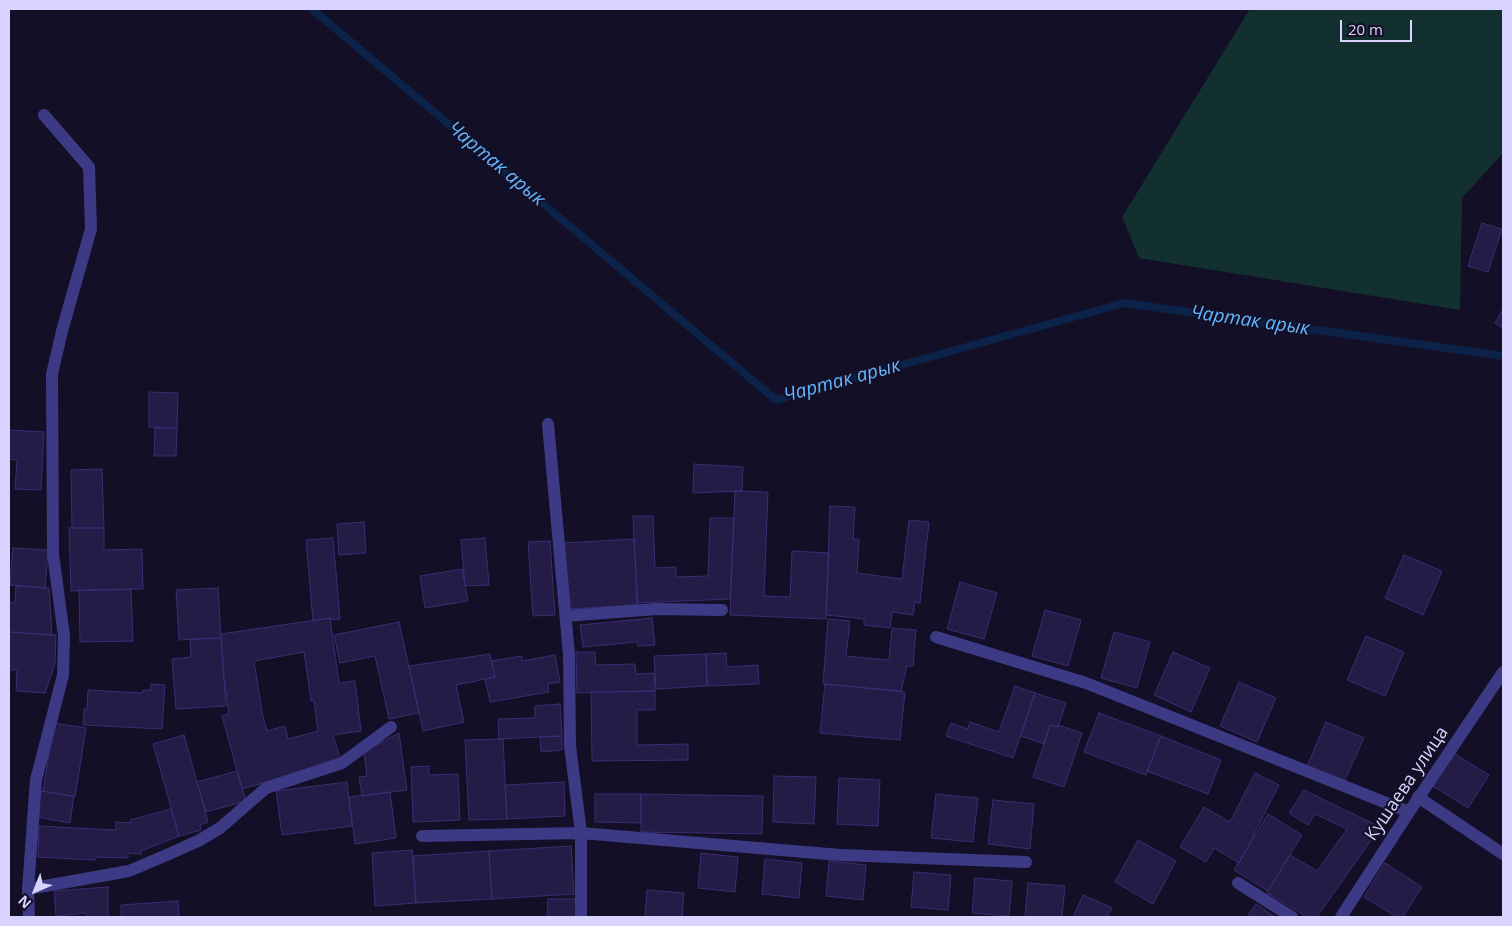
<!DOCTYPE html>
<meta charset="utf-8">
<style>
body{margin:0}
#map{position:relative;width:1512px;height:926px;overflow:hidden;background:#130f26;font-family:"Open Sans",sans-serif}
canvas{display:block}
.frame{position:absolute;inset:0;border:10px solid #d9d4ff;pointer-events:none}
.north{position:absolute;left:10px;top:866px;width:50px;height:50px;-webkit-text-stroke:4px #130f26;paint-order:stroke;rotate:224deg;font-size:14px;font-weight:700;line-height:20px;text-align:center;color:#d9d4ff}
.north::after{content:'';display:block;margin:auto;width:18px;height:22px;background:#d9d4ff;clip-path:polygon(50% 0,100% 100%,50% 72%,0 100%)}
.scale{position:absolute;left:1340px;top:20px;width:72px;height:22px;box-sizing:border-box;border:2px solid #d9d4ff;border-top:0;padding-left:6px;font-size:15px;line-height:18px;white-space:nowrap;color:#d9d4ff;-webkit-text-stroke:4px #130f26;paint-order:stroke}
</style>
<div id="map">
<canvas width="1512" height="926"></canvas>
<div class="frame"></div>
<div class="north">N</div>
<div class="scale">20 m</div>
</div>
<script>
const ctx = document.querySelector('canvas').getContext('2d');
ctx.lineJoin = 'round';
function fillPath(path, color) { ctx.fillStyle = color; ctx.fill(path, 'evenodd'); }
const poly = rows => new Path2D(rows.map(r => 'M' + r).join(''));
function trace(path, color, width, dash) { ctx.strokeStyle = color; ctx.lineWidth = width; ctx.lineCap = dash ? 'butt' : 'round'; ctx.setLineDash(dash || []); ctx.stroke(path); }
function write(font, color, halo, rows, align = 'center') {
  ctx.font = font + ' "Open Sans",sans-serif'; ctx.lineWidth = 4; ctx.setLineDash([]); ctx.textBaseline = 'middle'; ctx.strokeStyle = halo; ctx.fillStyle = color; for (const [text, x, y, turn = 0] of rows) {
    ctx.save(); ctx.translate(x, y); ctx.rotate((+turn || 0) * Math.PI / 180); ctx.textAlign = isNaN(turn) ? turn : align; if (halo) ctx.strokeText(text, 0, 0); ctx.fillText(text, 0, 0); ctx.restore();
  }
}
const green = poly([
 [1250,9,1503,9,1503,153,1462,198,1460,310,1139,258,1122,217]
]);
const stream = poly([
 [312,9,776,400,1124,303,1503,356]
]);
const building = poly([
 [1482,223,1502,229,1488,272,1468,266,1482,223],
 [1503,309,1503,328,1495,323,1503,309],
 [149,392,178,393,177,428,149,427,149,392],
 [155,428,177,428,176,456,154,456,155,428],
 [9,430,44,432,41,490,15,489,17,460,9,459,9,430],
 [694,464,743,467,742,491,693,493,694,464],
 [102,469,104,528,72,528,71,470,102,469],
 [735,491,768,492,764,596,790,597,792,551,829,553,826,619,730,615,735,491],
 [830,506,855,507,853,539,859,539,857,573,902,579,909,520,929,522,920,603,915,602,913,615,892,612,890,628,864,625,864,619,826,615,830,506],
 [633,516,653,516,655,568,676,567,676,577,708,576,710,518,734,518,730,599,637,603,633,516],
 [364,522,366,553,339,555,337,524,364,522],
 [69,528,104,528,104,550,142,549,143,589,71,591,69,528],
 [333,538,340,619,330,620,330,618,313,621,306,540,333,538],
 [485,538,489,585,465,586,461,540,485,538],
 [634,539,638,605,567,609,563,543,634,539],
 [550,541,555,615,533,616,528,542,550,541],
 [13,548,48,550,45,588,10,585,13,548],
 [1404,555,1442,571,1423,615,1385,598,1404,555],
 [462,569,468,601,425,608,420,576,462,569],
 [960,582,997,593,984,639,947,629,960,582],
 [16,586,49,588,52,635,9,632,9,602,15,603,16,586],
 [218,588,221,638,179,640,176,590,218,588],
 [131,589,133,641,80,642,79,590,131,589],
 [1045,610,1081,620,1068,666,1032,656,1045,610],
 [330,618,339,683,355,681,361,731,333,735,341,761,242,789,222,716,229,714,224,678,221,634,330,618],
 [304,652,311,701,314,701,318,731,288,739,285,726,267,731,262,712,254,661,304,652],
 [652,618,655,645,638,646,637,642,583,647,580,625,652,618],
 [828,619,850,621,846,656,889,660,892,628,916,630,913,666,907,666,901,691,823,684,828,619],
 [399,622,419,713,389,719,375,656,340,663,334,635,399,622],
 [9,632,56,635,55,663,45,693,16,691,17,670,9,670,9,632],
 [1114,632,1150,642,1137,688,1101,678,1114,632],
 [1366,636,1404,652,1385,696,1347,680,1366,636],
 [221,638,226,706,176,709,172,659,191,657,190,639,221,638],
 [576,652,595,652,596,665,635,664,636,674,654,673,655,691,577,693,576,652],
 [1173,652,1210,668,1191,712,1154,695,1173,652],
 [726,653,727,667,758,665,759,684,707,686,706,654,726,653],
 [490,654,495,677,456,685,464,722,423,731,409,666,490,654],
 [706,654,707,686,656,689,654,656,706,654],
 [555,655,560,682,548,684,549,692,490,702,485,679,495,677,491,661,522,656,522,661,555,655],
 [1239,682,1276,698,1257,742,1220,726,1239,682],
 [151,684,165,685,162,729,83,725,84,709,87,709,88,690,143,693,143,690,151,690,151,684],
 [825,684,905,692,900,740,820,733,825,684],
 [1015,686,1035,693,1013,758,946,736,951,723,968,729,970,722,999,732,1015,686],
 [655,691,655,710,637,710,637,745,688,744,688,760,592,761,591,692,655,691],
 [1035,693,1066,703,1058,727,1050,725,1044,744,1021,736,1035,693],
 [560,704,562,736,499,739,498,719,535,718,535,706,560,704],
 [1099,713,1161,736,1146,775,1084,752,1099,713],
 [1326,722,1364,738,1344,782,1307,766,1326,722],
 [54,723,86,728,75,797,43,791,54,723],
 [1050,725,1058,727,1058,725,1082,733,1064,787,1033,777,1050,725],
 [399,733,407,790,362,796,359,777,367,776,364,752,399,733],
 [184,735,208,822,200,825,201,830,179,836,153,744,184,735],
 [562,736,562,750,541,752,540,737,562,736],
 [1161,736,1221,760,1208,794,1147,771,1161,736],
 [503,739,507,819,469,820,465,740,503,739],
 [1452,752,1489,775,1468,808,1431,785,1452,752],
 [429,766,429,775,458,774,460,820,413,822,411,767,429,766],
 [237,771,246,801,206,812,197,782,237,771],
 [1255,773,1279,785,1253,836,1254,837,1239,863,1214,848,1206,862,1180,847,1204,807,1230,822,1255,773],
 [774,776,816,777,814,824,773,822,774,776],
 [839,778,880,780,878,826,837,824,839,778],
 [347,782,352,826,282,835,276,791,347,782],
 [564,782,565,816,507,819,505,785,564,782],
 [1304,790,1380,827,1317,917,1307,917,1267,893,1290,855,1317,871,1347,829,1315,814,1308,825,1289,813,1304,790],
 [41,791,74,796,70,823,37,817,41,791],
 [390,792,396,838,355,844,349,797,390,792],
 [595,794,641,794,641,823,595,822,595,794],
 [641,794,763,796,762,834,641,832,641,794],
 [936,794,978,798,973,842,931,838,936,794],
 [993,800,1034,804,1030,849,988,844,993,800],
 [171,809,179,836,141,851,141,854,128,853,128,858,95,857,95,860,38,857,39,826,116,830,116,822,131,823,130,820,171,809],
 [1268,814,1302,835,1268,891,1234,870,1268,814],
 [1138,840,1176,861,1153,904,1115,882,1138,840],
 [571,846,574,894,492,899,489,851,571,846],
 [412,850,416,903,375,906,372,853,412,850],
 [489,851,492,899,416,903,413,856,489,851],
 [701,853,738,857,735,892,698,888,701,853],
 [765,859,802,863,799,898,762,894,765,859],
 [829,861,866,865,863,900,826,896,829,861],
 [1385,863,1422,887,1403,917,1397,917,1364,897,1385,863],
 [914,872,951,875,948,910,911,907,914,872],
 [975,878,1012,881,1009,916,972,913,975,878],
 [1028,883,1065,886,1062,917,1025,917,1028,883],
 [108,887,108,917,86,917,86,913,56,916,54,891,108,887],
 [647,890,684,893,682,917,645,917,647,890],
 [1083,895,1112,908,1107,917,1073,917,1083,895],
 [548,899,576,899,576,917,547,917,548,899],
 [178,901,179,917,121,917,121,905,178,901],
 [1256,904,1275,917,1247,917,1256,904]
]);
const service = poly([
 [566,616,656,609,722,610],
 [936,637,1086,683,1409,812],
 [1418,797,1503,854],
 [1238,883,1292,917],
 [28,889,129,871,169,854,200,840,220,828,266,788,342,763,391,727]
]);
const minor = poly([
 [548,424,569,655,570,746,581,833,581,917],
 [422,836,581,833,840,855,1026,862],
 [29,917,28,889,36,780,63,675,64,636,53,554,52,374,62,331,91,229,89,167,44,115],
 [1341,917,1409,812,1503,672]
]);
const streetNames = [
 ["Кушаева улица",1407,784,-56]
];
const waterNames = [
 ["Чартак арык",496,164,40],
 ["Чартак арык",1250,321,8],
 ["Чартак арык",842,381,-15]
];
fillPath(green, '#12302f');
trace(stream, '#0c2248', 8);
fillPath(building, '#241b47');
trace(building, '#3b2d73', 1);
trace(service, '#3d3a85', 12);
trace(minor, '#3d3a85', 12);
write('18px', '#d9d4ff', '#130f26', streetNames);
write('italic 19px', '#62b6ff', '#130f26', waterNames);
</script>
